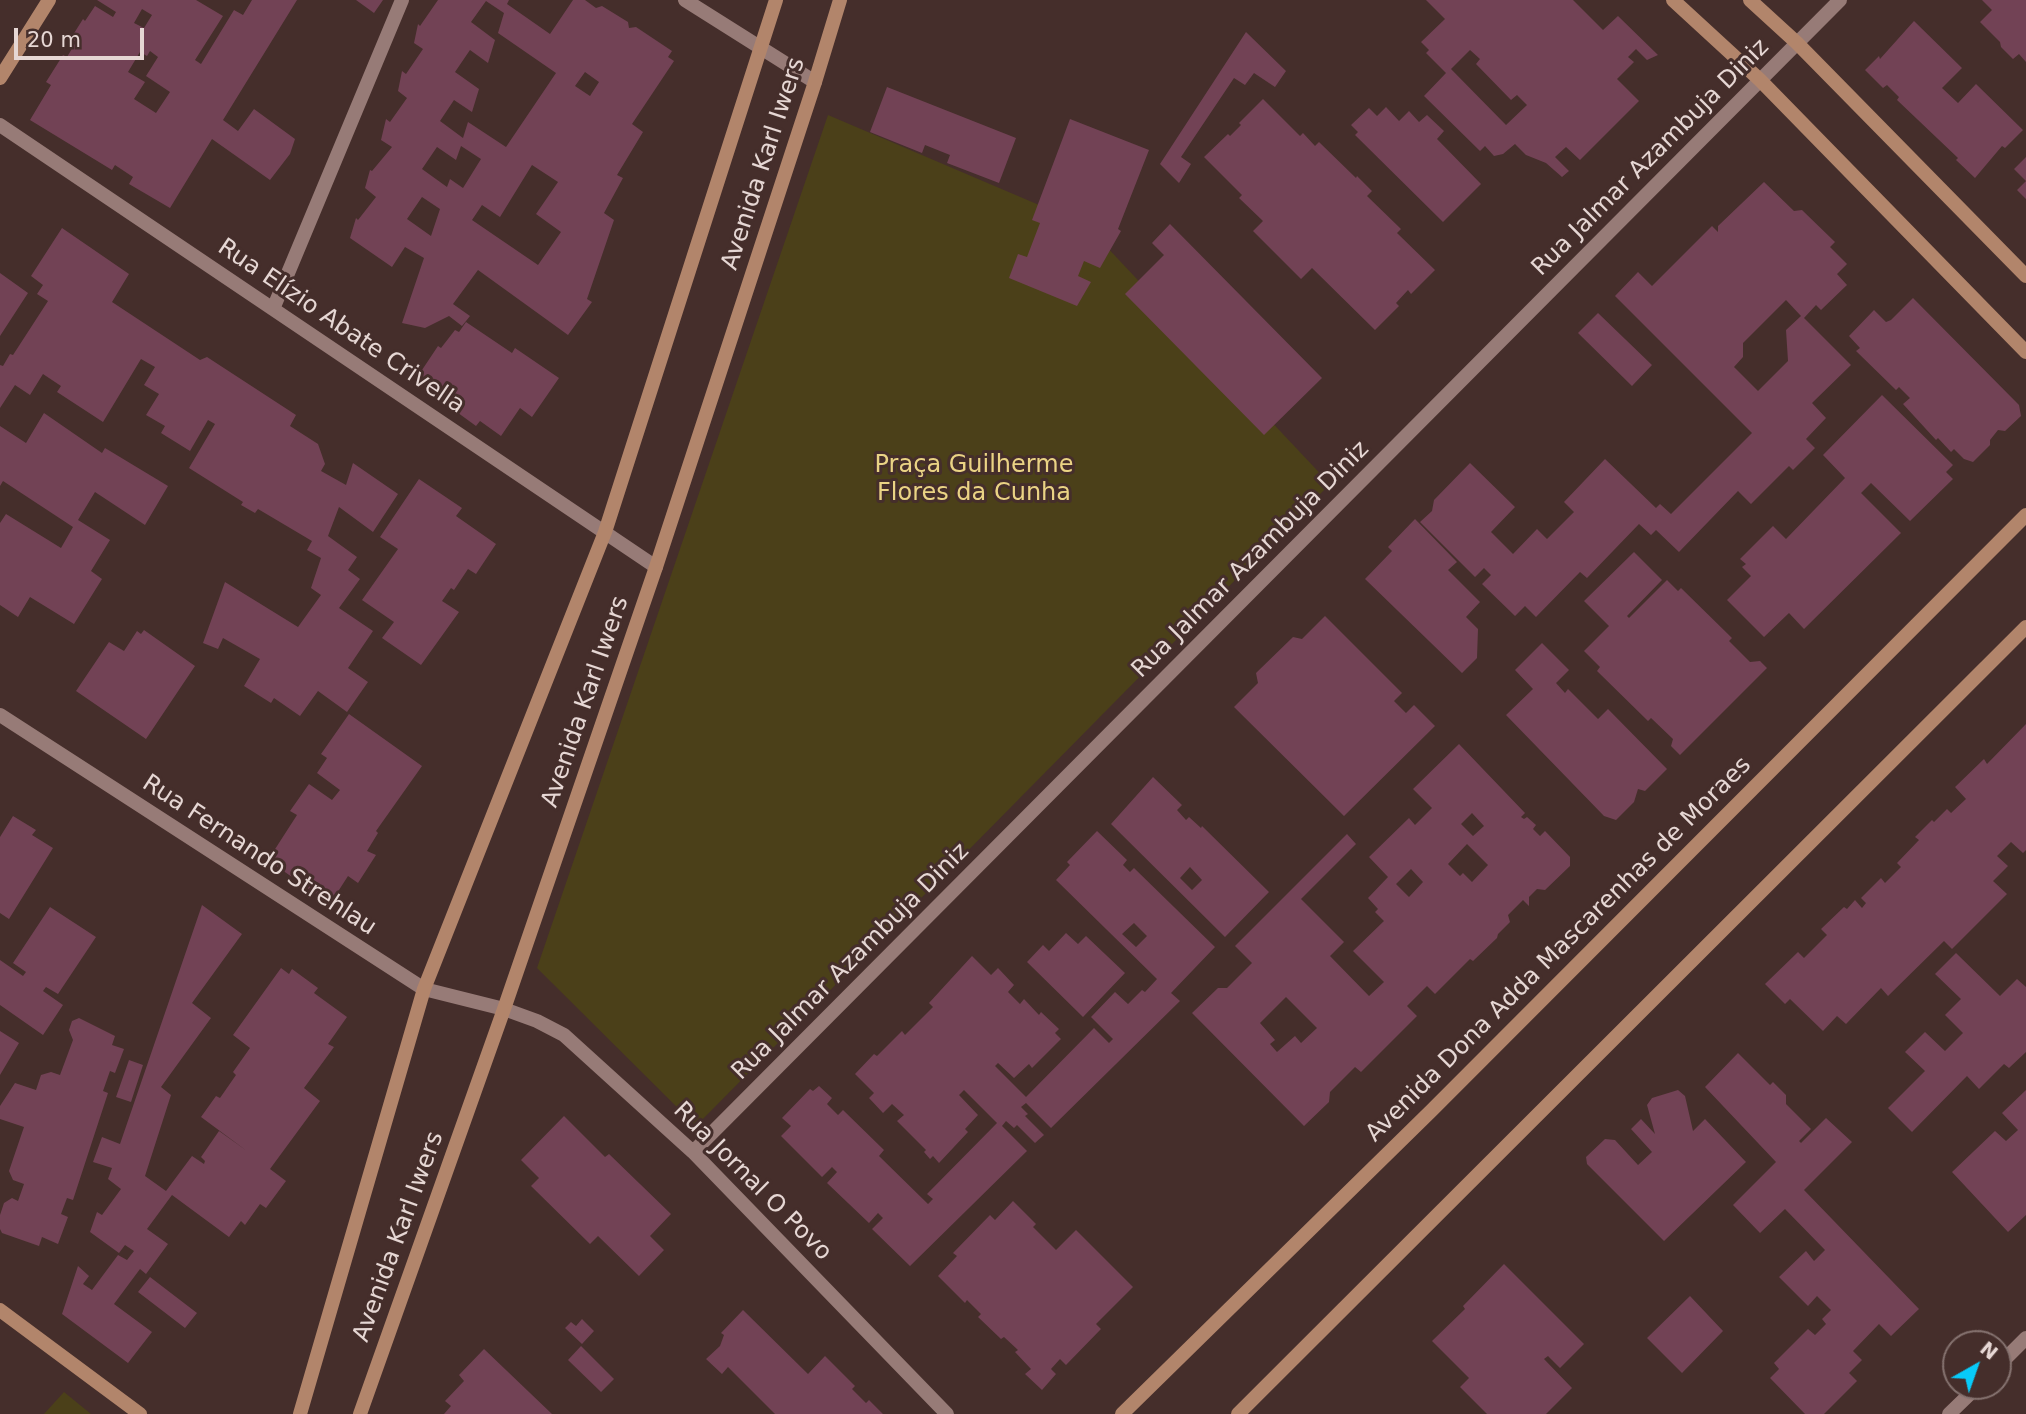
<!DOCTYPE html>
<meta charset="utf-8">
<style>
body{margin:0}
#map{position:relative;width:2026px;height:1414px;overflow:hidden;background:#452e2b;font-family:"DejaVu Sans",sans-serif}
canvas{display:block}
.north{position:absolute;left:1942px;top:1330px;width:70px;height:70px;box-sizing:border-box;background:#452e2b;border:2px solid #85726f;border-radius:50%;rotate:40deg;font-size:19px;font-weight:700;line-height:28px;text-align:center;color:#e6d7d4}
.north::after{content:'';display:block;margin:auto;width:24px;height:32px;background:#08cbf9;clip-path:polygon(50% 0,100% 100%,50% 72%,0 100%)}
.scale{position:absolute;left:14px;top:28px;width:130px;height:32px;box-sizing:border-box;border:4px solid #e6d7d4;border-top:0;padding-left:9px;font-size:21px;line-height:24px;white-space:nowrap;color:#e6d7d4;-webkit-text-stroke:5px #452e2b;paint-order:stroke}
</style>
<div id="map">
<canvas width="2026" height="1414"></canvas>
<div class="north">N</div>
<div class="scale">20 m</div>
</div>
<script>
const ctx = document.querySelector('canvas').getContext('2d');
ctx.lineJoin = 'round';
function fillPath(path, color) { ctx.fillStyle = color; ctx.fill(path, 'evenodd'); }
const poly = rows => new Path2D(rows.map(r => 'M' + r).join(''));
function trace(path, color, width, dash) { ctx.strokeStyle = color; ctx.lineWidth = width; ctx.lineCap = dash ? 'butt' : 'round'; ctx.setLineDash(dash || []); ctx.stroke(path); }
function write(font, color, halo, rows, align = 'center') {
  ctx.font = font + ' "DejaVu Sans",sans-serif'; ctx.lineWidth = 6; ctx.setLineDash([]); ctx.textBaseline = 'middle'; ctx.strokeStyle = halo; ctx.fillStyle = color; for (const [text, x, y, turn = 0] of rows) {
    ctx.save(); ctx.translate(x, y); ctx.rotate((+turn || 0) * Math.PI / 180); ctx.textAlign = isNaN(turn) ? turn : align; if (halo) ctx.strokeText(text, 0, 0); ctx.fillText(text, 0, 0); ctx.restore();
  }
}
const green = poly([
 [828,115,1086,225,1330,484,696,1126,537,968],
 [64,1392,91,1414,44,1414]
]);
const building = poly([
 [97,0,196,0,223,16,195,60,201,64,234,10,243,15,252,0,297,0,223,120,238,131,254,109,295,139,290,154,270,180,212,139,170,208,129,184,133,177,115,165,112,170,30,120,51,85,46,82,63,55,67,57,76,42,71,38,83,19,85,21,95,6,113,17,116,12],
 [142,9,152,15,144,28,134,23],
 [150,51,158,57,146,76,170,92,156,113,134,99,145,82,128,72,140,52,147,56],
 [356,0,383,0,374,13],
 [438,0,509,0,507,4,550,34,573,0,585,0,596,8,602,6,628,22,629,28,636,27,672,51,668,57,674,61,632,124,643,132,617,175,623,178,604,213,614,220,587,299,592,302,568,335,478,270,453,304,470,316,462,326,449,316,425,328,402,323,424,258,405,247,392,267,350,238,356,218,358,220,376,197,365,188,370,170,372,171,392,147,381,140,386,119,390,122,407,98,398,91,402,71,406,74,423,49,414,43,418,24,420,26],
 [486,1,504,13,498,33,556,73,506,147,468,122,463,138,440,121,454,100,472,112,479,89,455,72,470,50,488,63,495,40,471,22],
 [585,72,599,82,590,96,575,86],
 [461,146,481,159,463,188,450,179,447,187,422,169,437,147,456,160],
 [532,165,558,182,536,214,561,232,538,265,472,220,482,205,500,217],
 [422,197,440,209,431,236,407,219],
 [1426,0,1573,0,1603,30,1618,16,1658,55,1647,60,1636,49,1628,57,1634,62,1617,79,1639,101,1580,160,1566,147,1555,157,1569,171,1562,177,1546,163,1526,155,1515,144,1503,154,1494,156,1485,146,1480,151,1424,96,1446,73,1426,53,1429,50,1421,42,1445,19],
 [1470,50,1480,59,1476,64,1511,100,1517,95,1527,105,1506,125,1451,69],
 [1982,0,2026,0,2026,62,2019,54,2013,59,2001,47,2000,42,1980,22,1992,10],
 [1914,21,1962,68,1942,88,1958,103,1976,84,2023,130,2005,148,2002,146,1975,178,1956,160,1958,158,1897,100,1899,97,1887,85,1883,88,1865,70,1879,56,1880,59],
 [1246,32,1286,71,1275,87,1254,73,1245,85,1234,78,1181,157,1191,164,1179,183,1160,164],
 [887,87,1016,138,999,183,947,163,950,155,925,145,922,153,870,132],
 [1263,99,1300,136,1303,133,1315,146,1319,142,1356,178,1357,176,1372,191,1367,196,1401,229,1397,233,1435,270,1411,294,1408,290,1396,303,1399,306,1375,330,1312,268,1301,279,1253,231,1263,221,1239,198,1242,195,1204,157,1228,134,1230,136,1241,125,1239,123],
 [1386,107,1399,121,1409,111,1419,122,1427,115,1444,131,1437,139,1481,184,1443,222,1355,135,1358,132,1351,125,1369,108,1377,116],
 [1070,119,1149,150,1118,229,1121,231,1100,268,1084,261,1078,276,1091,282,1077,306,1009,278,1018,254,1027,257,1040,223,1032,220],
 [2026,157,2026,199,2017,190,2026,181,2014,169],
 [1764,182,1794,211,1802,210,1835,242,1830,247,1847,264,1837,274,1847,285,1821,310,1816,305,1804,318,1851,365,1812,403,1826,418,1806,439,1815,448,1793,470,1789,466,1751,504,1738,491,1679,552,1656,530,1651,535,1639,524,1587,578,1580,572,1536,617,1525,606,1515,616,1482,584,1491,575,1484,568,1475,577,1420,522,1432,511,1434,500,1470,463,1515,507,1491,532,1513,554,1537,529,1547,539,1574,512,1564,502,1605,459,1656,508,1660,504,1671,514,1752,433,1615,296,1638,272,1652,286,1712,226,1718,232,1718,226],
 [1786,300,1801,316,1786,330,1788,361,1758,391,1734,367,1743,357,1743,343],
 [1170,224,1322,378,1264,435,1125,294,1164,255,1152,243],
 [62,228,129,274,112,302,200,360,207,357,296,415,290,426,318,444,325,464,321,471,346,485,353,463,398,494,373,532,339,507,328,536,357,557,348,570,360,579,339,608,373,631,348,668,368,682,347,712,318,691,300,716,274,698,271,703,244,686,260,659,223,638,218,649,203,643,225,582,298,627,321,595,311,588,321,558,307,550,312,541,258,509,255,513,241,505,243,502,189,468,215,424,208,420,190,451,161,433,165,426,146,415,159,394,144,385,155,367,141,359,103,422,57,392,61,386,43,374,30,395,15,385,0,408,0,365,3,366,10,354,13,355,48,301,37,294,43,285,31,276],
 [0,273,28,293,0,336],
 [1913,298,2019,405,2021,416,2005,431,1998,430,1990,440,1990,445,1973,462,1964,459,1954,449,1951,452,1938,438,1936,440,1903,404,1910,398,1899,387,1896,390,1856,351,1860,348,1849,336,1874,310,1886,322,1891,320],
 [1598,313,1652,365,1632,386,1578,333],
 [466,322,512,353,515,348,559,378,532,417,520,408,501,436,480,421,476,426,443,402,447,397,418,376,438,346,441,348,455,330,459,332],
 [1882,395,1953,465,1946,472,1953,479,1910,521,1871,483,1861,493,1901,533,1804,629,1789,613,1764,637,1727,600,1751,576,1742,567,1746,564,1740,559,1773,526,1786,539,1845,478,1823,455],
 [44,413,102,453,105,448,168,486,145,525,95,492,78,520,110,540,91,571,102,579,74,624,30,597,18,617,0,605,0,523,6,514,61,548,73,527,3,481,0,486,0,426,26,443],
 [419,479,462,508,456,516,496,544,476,574,468,569,454,590,451,588,442,601,459,612,421,665,382,638,394,622,362,600,398,549,380,537],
 [1415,519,1457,562,1448,570,1480,602,1466,617,1478,629,1477,658,1462,673,1365,579,1392,551,1388,547],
 [1634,552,1662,580,1627,616,1629,618,1667,580,1678,591,1681,588,1732,638,1729,641,1750,662,1760,661,1767,668,1680,755,1671,746,1673,739,1651,718,1648,721,1597,671,1600,667,1584,651,1609,626,1584,601],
 [1325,616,1402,693,1394,701,1406,713,1414,705,1435,726,1344,816,1234,707,1258,683,1256,673,1293,637,1302,639],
 [144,630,195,666,146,739,76,691,109,642,124,651,137,631,141,634],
 [1542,643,1569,670,1556,683,1565,693,1568,689,1598,719,1608,709,1667,769,1645,791,1638,789,1634,802,1616,820,1604,816,1506,715,1533,689,1515,670],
 [349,714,422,766,376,831,378,833,367,851,376,855,358,883,348,876,330,904,268,860,297,815,290,811,309,784,332,800,340,790,317,773,327,758,321,754],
 [2026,724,2026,850,2023,853,2011,842,1997,856,2008,866,1993,881,2007,894,1952,949,1944,941,1888,996,1881,988,1846,1024,1837,1016,1823,1031,1790,999,1785,1004,1765,984,1798,952,1804,958,1827,935,1821,929,1844,907,1847,909,1855,900,1862,908,1866,903,1861,898,1881,878,1885,883,1901,867,1897,863,1919,840,1915,837,1932,820,1934,822,1947,809,1951,813,1966,799,1955,787,1984,759,1987,764],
 [1459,744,1525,813,1521,817,1524,819,1527,817,1536,825,1533,829,1540,836,1545,831,1570,857,1570,866,1545,890,1537,889,1529,897,1529,906,1523,900,1508,915,1510,922,1498,934,1497,938,1473,961,1470,959,1435,994,1427,986,1407,1006,1417,1016,1361,1072,1355,1067,1330,1092,1329,1102,1304,1126,1192,1013,1218,988,1227,988,1252,963,1235,946,1347,834,1356,844,1301,899,1344,942,1330,956,1369,996,1384,982,1353,951,1384,921,1375,912,1378,909,1368,898,1388,877,1369,857,1409,818,1415,825,1432,808,1413,789],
 [1472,813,1484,826,1473,836,1461,824],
 [1467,844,1488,865,1472,882,1463,873,1460,876,1448,864],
 [1411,869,1423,882,1409,897,1396,884],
 [1286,997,1317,1028,1301,1043,1295,1036,1277,1052,1270,1044,1275,1040,1260,1023],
 [1153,777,1182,805,1177,810,1186,820,1189,817,1201,828,1202,826,1269,892,1225,937,1111,824],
 [1190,867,1202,880,1192,890,1180,878],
 [13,816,36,830,32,835,53,848,9,919,0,913,0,837],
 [1097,831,1127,860,1123,865,1130,872,1134,868,1215,947,1171,993,1180,1001,1051,1128,1026,1103,1021,1107,1028,1114,1025,1116,1044,1135,1035,1143,1017,1125,1014,1128,1006,1121,1002,1126,1027,1151,910,1266,872,1229,883,1218,878,1213,869,1223,827,1183,837,1172,832,1167,822,1177,781,1136,791,1126,782,1118,810,1089,813,1091,819,1086,832,1098,827,1104,838,1115,843,1110,884,1150,879,1156,928,1204,933,1199,927,1194,997,1123,964,1090,959,1095,978,1115,965,1129,968,1132,939,1163,933,1156,930,1159,924,1152,926,1150,897,1121,904,1115,892,1104,883,1113,869,1098,874,1093,855,1074,874,1054,877,1056,902,1031,905,1035,933,1007,929,1003,972,956,991,975,998,968,1014,985,1008,992,1020,1004,1024,999,1039,1015,1041,1012,1059,1029,1055,1033,1061,1039,1032,1068,1029,1064,1014,1078,998,1063,995,1066,1026,1097,1094,1028,1109,1043,1113,1039,1091,1017,1115,992,1128,1004,1142,990,1145,992,1157,979,1056,880,1070,865,1067,862],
 [1134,923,1147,936,1136,947,1122,934],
 [202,905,242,934,192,1003,211,1018,161,1087,171,1095,145,1176,166,1191,192,1156,204,1164,205,1161,201,1157,219,1131,247,1151,201,1117,216,1096,220,1098,236,1075,233,1072,250,1048,233,1035,281,968,289,974,292,969,318,988,314,993,347,1017,328,1044,334,1047,304,1088,320,1101,270,1169,286,1181,266,1208,260,1204,245,1225,241,1221,229,1237,172,1195,147,1229,168,1244,146,1274,140,1269,114,1304,152,1332,128,1363,62,1314,78,1266,89,1276,83,1284,92,1290,118,1255,127,1260,134,1251,125,1245,119,1253,90,1232,97,1212,102,1215,121,1189,108,1179,112,1168,93,1162,102,1137,120,1144],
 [50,907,96,937,58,994,46,987,43,991,63,1005,43,1035,0,1005,0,960,23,976,26,972,13,963],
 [1066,933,1078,944,1086,936,1125,973,1083,1017,1027,962,1043,945,1049,951],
 [1956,953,2000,996,2017,979,2026,987,2026,1052,2009,1068,2004,1064,1979,1089,1967,1076,1912,1132,1888,1108,1925,1071,1905,1052,1925,1032,1945,1051,1963,1033,1945,1015,1961,999,1935,974],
 [79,1018,115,1036,112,1045,124,1049,115,1073,110,1071,103,1091,108,1093,73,1200,67,1198,61,1214,68,1217,58,1244,42,1237,39,1246,2,1233,0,1229,0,1215,4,1203,12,1198,18,1201,24,1184,13,1180,9,1171,24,1127,0,1119,0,1106,15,1083,36,1090,41,1075,51,1072,60,1075,73,1040,69,1030,72,1021],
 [0,1031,19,1043,0,1075],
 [1738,1053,1770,1085,1773,1082,1786,1095,1786,1104,1811,1129,1799,1141,1801,1143,1826,1118,1852,1142,1804,1190,1919,1309,1891,1336,1879,1324,1853,1351,1862,1360,1849,1373,1857,1381,1824,1414,1805,1414,1770,1378,1779,1369,1774,1363,1808,1329,1815,1335,1826,1324,1822,1319,1831,1310,1817,1296,1808,1306,1779,1277,1806,1251,1814,1261,1825,1250,1785,1209,1760,1233,1733,1205,1776,1162,1705,1087],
 [129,1060,143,1065,131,1102,116,1097],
 [1678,1090,1685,1096,1693,1131,1705,1119,1746,1162,1664,1241,1587,1164,1586,1157,1605,1139,1615,1140,1638,1165,1652,1152,1631,1129,1641,1119,1655,1134,1647,1105,1652,1098],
 [2026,1090,2026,1215,2008,1232,1952,1172,1995,1131,2006,1141,2018,1130,2002,1113],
 [564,1116,605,1157,609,1154,671,1214,650,1236,664,1250,639,1276,598,1236,590,1244,531,1186,539,1178,521,1160],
 [1013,1201,1036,1224,1033,1227,1056,1250,1076,1230,1133,1287,1096,1324,1101,1329,1066,1365,1060,1359,1051,1369,1056,1374,1042,1390,1025,1374,1031,1369,1015,1352,1018,1350,1004,1337,1001,1339,978,1317,981,1314,967,1300,965,1303,938,1276,957,1256,953,1253,990,1215,995,1220],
 [1504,1264,1584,1344,1560,1368,1548,1356,1544,1359,1572,1388,1546,1414,1487,1414,1460,1387,1469,1378,1432,1341,1465,1309,1463,1306],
 [150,1277,197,1313,185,1328,138,1292],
 [1690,1296,1723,1331,1682,1373,1647,1338],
 [743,1310,808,1374,825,1356,855,1386,852,1389,866,1403,869,1400,883,1414,775,1414,728,1367,722,1374,706,1359,720,1346,724,1335,721,1333],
 [582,1319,594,1331,582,1344,565,1328,571,1322,576,1326],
 [581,1346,614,1379,601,1392,568,1360],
 [484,1349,552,1414,444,1414,451,1406,445,1401,464,1381,459,1375]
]);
const street = poly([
 [685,0,815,82],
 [0,125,656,567],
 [273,309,402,0],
 [0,715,424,989,504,1009,537,1021,564,1035,693,1152,947,1414],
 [693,1152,1840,0],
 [1998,1366,2026,1338],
 [1949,1414,1978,1386]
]);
const secondary = poly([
 [1673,0,1760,80,2026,352],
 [1750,0,1797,43,2026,276],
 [0,78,49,0],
 [0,1310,140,1414],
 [300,1414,424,989,605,532,776,0],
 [360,1414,504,1009,656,567,815,82,840,0],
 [1122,1414,1431,1111,2026,515],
 [1238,1414,2026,627]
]);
const streetNames = [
 ["Rua Jalmar Azambuja Diniz",1651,158,-45],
 ["Avenida Karl Iwers",764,164,-72],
 ["Rua Elízio Abate Crivella",341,327,34],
 ["Rua Jalmar Azambuja Diniz",1251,560,-45],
 ["Avenida Karl Iwers",586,702,-71],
 ["Rua Fernando Strehlau",259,856,33],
 ["Avenida Dona Adda Mascarenhas de Moraes",1559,950,-45],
 ["Rua Jalmar Azambuja Diniz",851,962,-45],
 ["Rua Jornal O Povo",752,1182,45],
 ["Avenida Karl Iwers",399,1237,-70]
];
const parkNames = [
 ["Praça Guilherme",974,466],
 ["Flores da Cunha",974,494]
];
fillPath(green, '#4b4019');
fillPath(building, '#724255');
trace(street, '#977b77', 14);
trace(secondary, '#b2856b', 14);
write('24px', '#e6d7d4', '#452e2b', streetNames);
write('24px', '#ead384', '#452e2b', parkNames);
</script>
